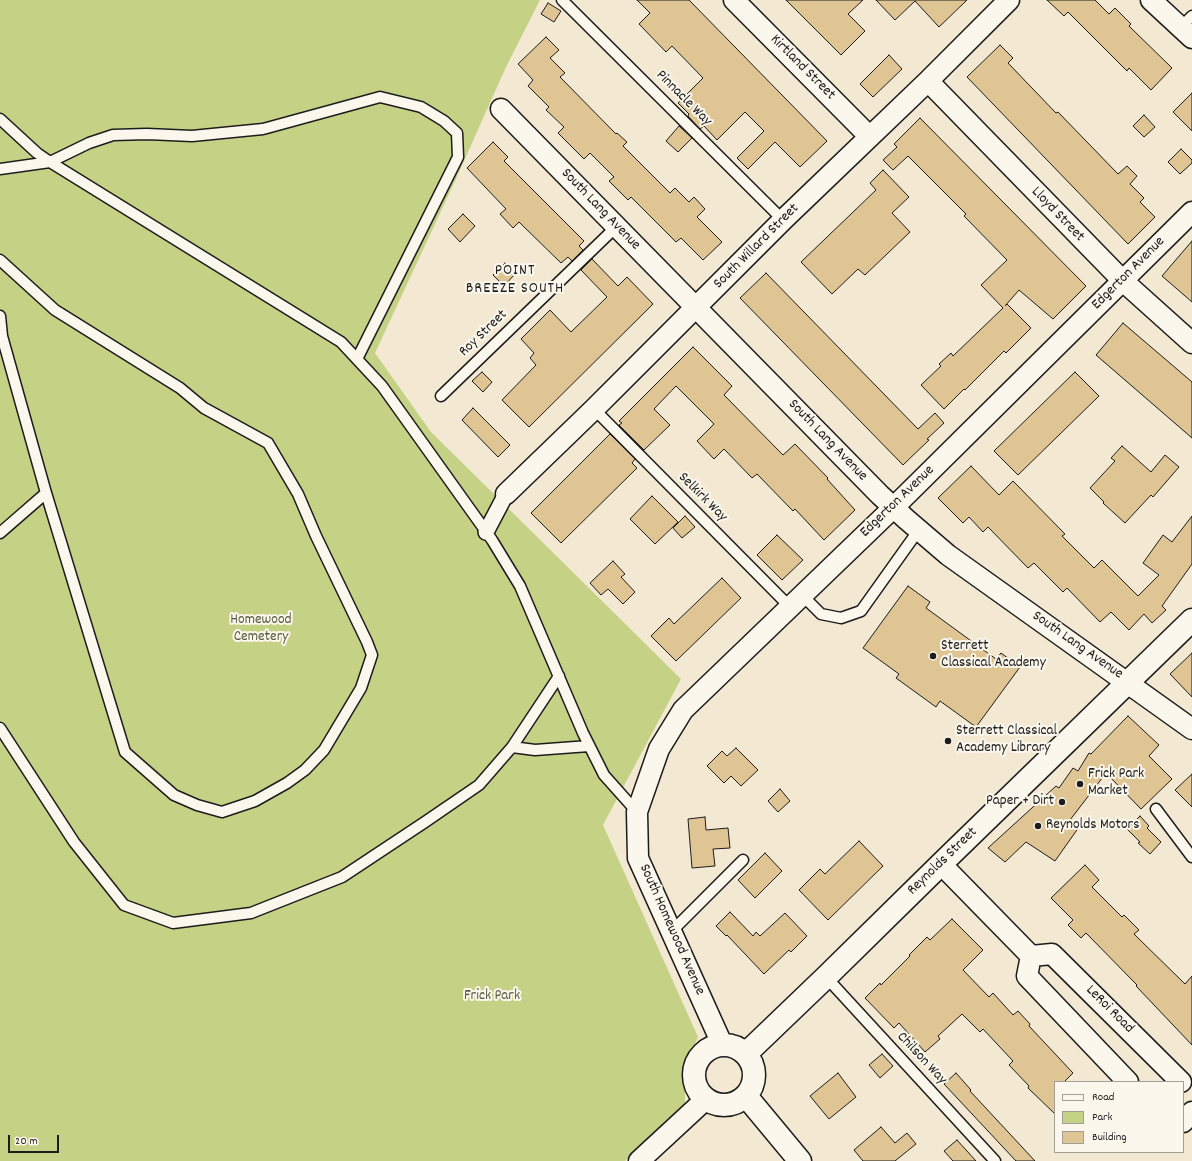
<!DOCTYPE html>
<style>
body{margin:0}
#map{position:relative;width:1192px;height:1161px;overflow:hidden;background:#f3e8d2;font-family:Dekko,sans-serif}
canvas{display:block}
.legend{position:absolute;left:1054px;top:1081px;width:130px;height:72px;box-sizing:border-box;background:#fbf7ec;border:1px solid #a29f99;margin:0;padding:5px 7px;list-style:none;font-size:12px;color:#1c1c1c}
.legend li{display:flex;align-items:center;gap:8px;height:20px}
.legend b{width:20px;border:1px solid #a29f99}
.scale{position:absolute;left:8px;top:1135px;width:51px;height:18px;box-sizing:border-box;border:2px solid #1c1c1c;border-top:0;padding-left:5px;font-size:12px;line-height:14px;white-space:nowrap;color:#1c1c1c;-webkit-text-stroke:3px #fbf7ec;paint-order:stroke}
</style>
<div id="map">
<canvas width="1192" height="1161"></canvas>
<ul class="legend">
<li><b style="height:5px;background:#fbf7ec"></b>Road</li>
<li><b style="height:11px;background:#c5d286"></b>Park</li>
<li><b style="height:11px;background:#dfc594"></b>Building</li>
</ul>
<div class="scale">20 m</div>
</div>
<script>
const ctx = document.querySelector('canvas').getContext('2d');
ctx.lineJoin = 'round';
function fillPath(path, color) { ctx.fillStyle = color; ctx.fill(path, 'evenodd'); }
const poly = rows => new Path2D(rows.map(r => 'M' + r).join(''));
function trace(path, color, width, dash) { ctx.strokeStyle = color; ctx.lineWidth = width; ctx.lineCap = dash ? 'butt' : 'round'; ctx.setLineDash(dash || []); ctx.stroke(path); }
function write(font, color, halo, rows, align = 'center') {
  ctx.font = font + ' Dekko,sans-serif'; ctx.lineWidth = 4; ctx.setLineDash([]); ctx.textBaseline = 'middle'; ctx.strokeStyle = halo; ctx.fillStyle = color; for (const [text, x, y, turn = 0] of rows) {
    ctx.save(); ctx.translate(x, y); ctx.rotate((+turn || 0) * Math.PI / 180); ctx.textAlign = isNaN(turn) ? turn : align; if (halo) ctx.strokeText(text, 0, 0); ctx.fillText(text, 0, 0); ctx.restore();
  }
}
const green = poly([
 [0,0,540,0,506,67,455,181,375,353,431,432,681,679,603,825,698,1037,685,1069,685,1105,625,1161,0,1161]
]);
const building = poly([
 [637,0,689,0,827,141,800,167,775,142,748,169,737,158,764,131,745,112,717,140,704,126,700,129,688,116,689,114,678,103,703,78,672,46,666,52,639,24,650,13,637,0],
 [786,0,863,0,848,14,865,31,841,55,786,0],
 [876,0,967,0,939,27,915,1,895,20,876,0],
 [1047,0,1095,0,1109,14,1115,8,1131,24,1129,26,1172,68,1151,90,1129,68,1127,71,1068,12,1064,16,1047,0],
 [548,3,561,11,554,22,541,14,548,3],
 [546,37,559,50,550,58,565,73,560,77,616,134,617,133,627,142,623,146,670,193,675,188,689,202,694,197,705,209,697,217,722,242,703,260,681,238,676,242,631,197,628,200,609,181,614,177,590,153,584,159,558,133,564,127,546,110,549,107,528,86,533,80,518,64,546,37],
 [1000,45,1013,58,1008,63,1056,113,1058,112,1118,174,1127,166,1137,176,1130,184,1144,198,1140,202,1155,217,1128,244,967,77,1000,45],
 [889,55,902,69,873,97,860,84,889,55],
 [1192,93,1192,131,1173,112,1192,93],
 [1144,115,1155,127,1144,137,1133,126,1144,115],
 [920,118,1086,286,1053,319,1019,290,1005,306,1007,304,1031,328,1006,353,1004,351,965,390,964,389,944,409,921,385,941,366,939,364,951,353,953,356,1003,308,981,285,1007,260,964,216,966,214,908,156,893,170,883,160,897,147,894,144,920,118],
 [679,126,692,138,678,152,666,141,679,126],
 [493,142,508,157,504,161,584,241,579,246,583,250,572,261,568,257,561,263,519,222,513,228,500,214,506,209,467,168,493,142],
 [1181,149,1192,160,1192,163,1180,174,1168,162,1181,149],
 [883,170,909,197,892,213,910,232,865,275,858,269,832,294,801,262,876,190,870,183,883,170],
 [463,214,475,226,460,242,448,229,463,214],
 [1192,241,1192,302,1162,276,1192,241],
 [592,259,618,286,627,277,653,304,529,427,502,400,536,365,530,358,534,353,521,339,550,310,571,332,607,297,581,270,592,259],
 [505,263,515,274,504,286,493,275,505,263],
 [766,273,918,429,935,413,944,423,927,439,929,440,903,465,740,298,766,273],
 [1123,323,1192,382,1192,438,1096,355,1123,323],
 [693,347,732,386,724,395,783,455,795,444,828,478,827,479,855,510,824,540,795,509,793,511,757,474,752,478,724,449,714,459,697,441,714,424,676,386,654,409,670,425,644,450,619,425,622,423,619,421,693,347],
 [482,372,492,382,483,392,472,381,482,372],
 [1075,372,1099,396,1018,475,994,451,1075,372],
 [473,408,510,445,498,457,462,420,473,408],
 [610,434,635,459,632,463,637,468,561,543,531,513,610,434],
 [1122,446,1151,472,1165,455,1179,467,1153,497,1151,495,1125,523,1103,503,1104,502,1090,488,1115,461,1111,458,1122,446],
 [971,466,999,495,1013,481,1065,534,1062,536,1094,568,1102,560,1138,596,1159,575,1143,563,1163,535,1172,542,1192,516,1192,564,1162,606,1166,610,1152,623,1144,614,1129,630,1111,612,1100,622,1067,588,1063,592,1034,563,1028,568,988,527,983,532,969,517,963,523,938,498,971,466],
 [652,496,678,522,655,544,630,519,652,496],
 [685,516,695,527,682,538,673,528,685,516],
 [777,535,803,560,782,580,757,555,777,535],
 [613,561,625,574,621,577,635,592,623,604,608,589,601,595,590,583,613,561],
 [722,578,741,598,676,661,651,636,669,618,674,624,722,578],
 [908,586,930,602,926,608,996,659,1001,653,1020,667,976,727,940,701,936,707,896,678,899,674,863,648,908,586],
 [1192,653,1192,697,1170,674,1192,653],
 [1128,716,1159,745,1149,756,1172,779,1141,809,1106,773,1070,820,1079,827,1055,861,1026,842,1005,862,988,848,1056,786,1059,788,1073,768,1078,771,1089,753,1091,754,1128,716],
 [736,748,758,770,741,786,731,776,724,783,707,766,722,751,727,756,736,748],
 [1192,774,1192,807,1175,790,1192,774],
 [780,789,790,801,778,812,768,801,780,789],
 [1140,816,1149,826,1147,828,1161,842,1150,854,1138,843,1140,842,1127,829,1140,816],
 [705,817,706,830,728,828,730,848,713,849,715,866,692,868,688,819,705,817],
 [859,841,883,866,828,920,799,890,820,869,825,874,859,841],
 [765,853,782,871,755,898,738,880,765,853],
 [1085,865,1099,880,1092,887,1122,917,1124,915,1139,930,1134,934,1185,984,1192,976,1192,1045,1136,986,1137,985,1086,933,1081,938,1068,925,1073,920,1051,898,1085,865],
 [730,912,753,936,756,932,760,936,785,913,807,936,791,952,789,950,764,974,727,935,726,936,716,926,730,912],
 [952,919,983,950,963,970,989,997,993,993,1013,1015,1018,1011,1030,1024,1029,1026,1073,1073,1064,1082,1055,1082,1055,1114,1028,1088,1029,1086,1009,1065,1013,1061,983,1029,980,1032,962,1014,938,1036,940,1039,925,1052,899,1023,894,1028,865,998,880,983,881,985,910,956,909,955,927,937,930,940,952,919],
 [882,1054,893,1066,880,1078,869,1065,882,1054],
 [838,1073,856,1097,829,1119,810,1096,838,1073],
 [956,1073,971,1090,970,1091,1035,1161,1016,1161,944,1084,956,1073],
 [881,1127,895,1143,907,1133,916,1144,895,1161,863,1161,854,1150,881,1127],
 [957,1140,976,1161,953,1161,944,1151,957,1140]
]);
const service = poly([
 [562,0,783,220],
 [1181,27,1192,16],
 [0,119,37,153,50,162,341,342,382,386,492,540,520,586,583,733,604,775,637,812],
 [0,169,50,162,89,143,113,135,147,134,192,136,263,129,380,97,421,107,444,121,457,133,458,157,357,359],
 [0,260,55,310,180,388,204,408,268,443,298,494,316,536,367,642,372,655,361,688,324,750,305,770,287,783,255,801,222,812,197,805,174,795,125,752,46,493,2,336,0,316],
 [441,396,616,227],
 [594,409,790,607],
 [0,533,46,493],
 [802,595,821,614,841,618,861,611,918,531],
 [0,728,74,842,124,905,173,923,251,913,342,877,425,822,479,785,512,747,535,750,589,746],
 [512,747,559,676],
 [1156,809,1192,857],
 [671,932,743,860],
 [826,977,995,1161]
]);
const pedestrian = poly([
 [486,532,506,494]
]);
const minor = poly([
 [734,0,869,136],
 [1151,0,1192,38],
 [928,81,1123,281,1192,343],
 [501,109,880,495,906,519,948,555,1192,729],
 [506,494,594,409,783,220,928,81,1009,0],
 [941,864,1031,956],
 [1031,956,1052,954,1181,1082],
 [1031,956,1027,976,1128,1082],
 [722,1044,638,858,637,812,659,749,683,710,893,508,1192,212],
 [1183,1122,1192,1112],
 [639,1161,706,1099]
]);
const tertiary = poly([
 '694 1075a30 30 0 1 1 60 0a30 30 0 1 1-60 0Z',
 [746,1052,753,1047,826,977,941,864,1192,620],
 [746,1096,800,1161]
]);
const markers = [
 [933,656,4,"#1c1c1c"],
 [948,741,4,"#1c1c1c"],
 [1080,784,4,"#1c1c1c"],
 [1062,802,4,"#1c1c1c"],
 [1038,826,4,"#1c1c1c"]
];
const streetNames = [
 ["Kirtland Street",802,68,45],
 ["Pinnacle Way",683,99,45],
 ["South Lang Avenue",600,210,46],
 ["Lloyd Street",1057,215,46],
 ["South Willard Street",757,247,-45],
 ["Edgerton Avenue",1129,274,-45],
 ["Roy Street",484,334,-44],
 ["South Lang Avenue",827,441,46],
 ["Selkirk Way",702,498,45],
 ["Edgerton Avenue",898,502,-44],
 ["South Lang Avenue",1077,646,35],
 ["Reynolds Street",943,862,-44],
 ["South Homewood Avenue",671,930,66],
 ["LeRoi Road",1109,1010,45],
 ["Chilson Way",921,1059,47]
];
const parkNames = [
 ["Homewood",261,621],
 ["Cemetery",261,638],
 ["Frick Park",492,997]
];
const poiNames = [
 ["Sterrett",941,647],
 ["Classical Academy",941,664],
 ["Sterrett Classical",956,732],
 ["Academy Library",956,749],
 ["Frick Park",1088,775],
 ["Market",1088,792],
 ["Paper + Dirt",1054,802,"right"],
 ["Reynolds Motors",1046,826]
];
const neighbourhoodNames = [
 ["POINT",515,272],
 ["BREEZE SOUTH",515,290]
];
fillPath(green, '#c5d286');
fillPath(building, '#dfc594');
trace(building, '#1c1c1c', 1);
trace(service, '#1c1c1c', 13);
trace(pedestrian, '#1c1c1c', 18);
trace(minor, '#1c1c1c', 23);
trace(tertiary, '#1c1c1c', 25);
trace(service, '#fbf7ec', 10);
trace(pedestrian, '#fbf7ec', 15);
trace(minor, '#fbf7ec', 20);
trace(tertiary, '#fbf7ec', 22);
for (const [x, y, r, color] of markers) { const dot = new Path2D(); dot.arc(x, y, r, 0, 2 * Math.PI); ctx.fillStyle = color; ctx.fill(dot); trace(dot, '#fbf7ec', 1.5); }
write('15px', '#1c1c1c', '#fbf7ec', streetNames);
write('15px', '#575c41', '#fbf7ec', parkNames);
write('15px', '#1c1c1c', '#fbf7ec', poiNames, 'left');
ctx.letterSpacing = '1px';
write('16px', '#1c1c1c', '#fbf7ec', neighbourhoodNames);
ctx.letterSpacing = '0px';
</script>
